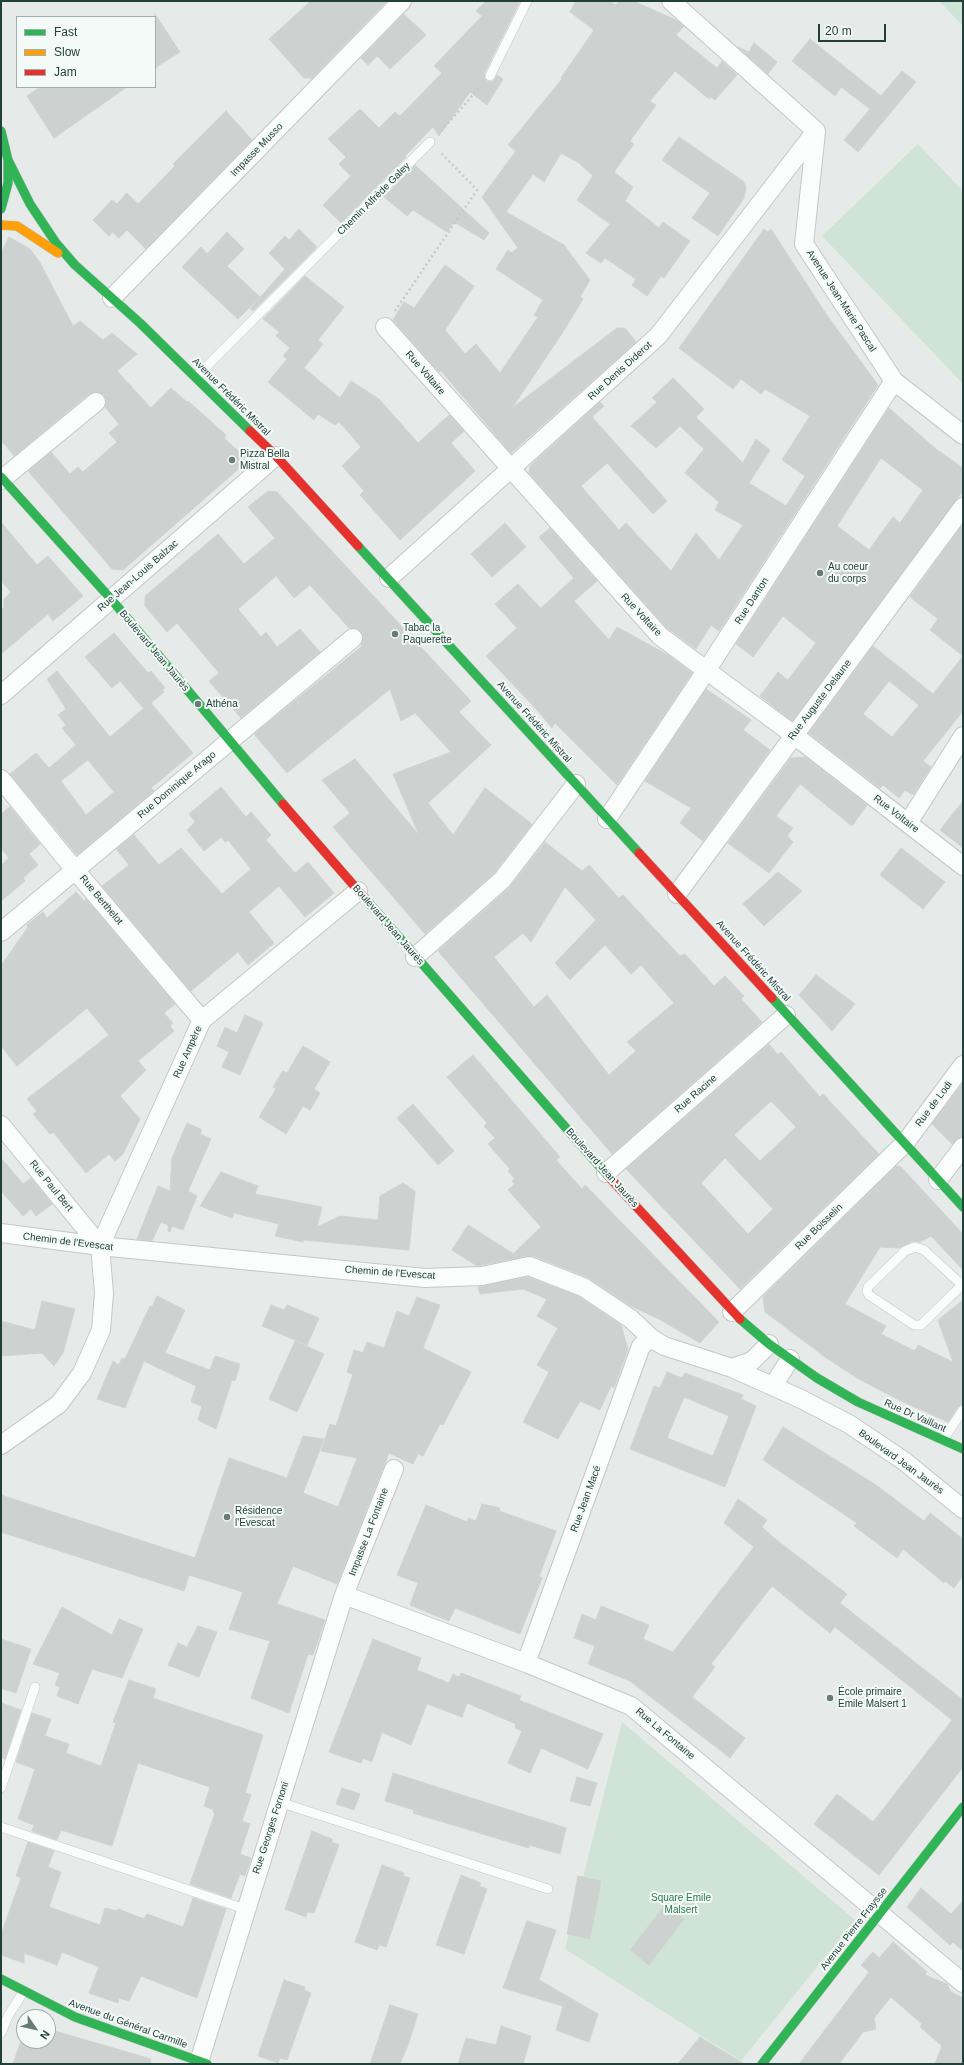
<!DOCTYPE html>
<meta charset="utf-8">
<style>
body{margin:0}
#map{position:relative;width:964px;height:2065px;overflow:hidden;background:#e6ebe9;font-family:Helvetica,sans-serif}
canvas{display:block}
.frame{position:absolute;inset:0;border:2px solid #22403a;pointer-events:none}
.legend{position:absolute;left:16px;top:16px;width:140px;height:72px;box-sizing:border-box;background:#f4faf7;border:1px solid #a0b0ab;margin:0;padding:5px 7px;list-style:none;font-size:12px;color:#22403a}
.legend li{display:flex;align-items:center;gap:8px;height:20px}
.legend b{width:20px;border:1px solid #a0b0ab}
.north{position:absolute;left:16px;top:2009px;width:40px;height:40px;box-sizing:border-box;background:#f4faf7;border:1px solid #a0b0ab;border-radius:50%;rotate:124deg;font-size:11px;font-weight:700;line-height:16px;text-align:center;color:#22403a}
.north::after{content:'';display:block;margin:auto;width:14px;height:18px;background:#677c77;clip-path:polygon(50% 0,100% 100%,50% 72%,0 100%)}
.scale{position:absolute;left:818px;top:24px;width:68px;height:18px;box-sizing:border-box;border:2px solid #22403a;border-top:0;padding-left:5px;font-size:12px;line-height:14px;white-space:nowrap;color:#22403a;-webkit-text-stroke:3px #f4faf7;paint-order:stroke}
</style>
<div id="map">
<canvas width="964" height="2065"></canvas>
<div class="frame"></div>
<ul class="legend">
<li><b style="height:5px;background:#30b455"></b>Fast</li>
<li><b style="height:5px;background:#ff9f0a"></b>Slow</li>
<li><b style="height:5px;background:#e5322d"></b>Jam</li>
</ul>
<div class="north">N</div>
<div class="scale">20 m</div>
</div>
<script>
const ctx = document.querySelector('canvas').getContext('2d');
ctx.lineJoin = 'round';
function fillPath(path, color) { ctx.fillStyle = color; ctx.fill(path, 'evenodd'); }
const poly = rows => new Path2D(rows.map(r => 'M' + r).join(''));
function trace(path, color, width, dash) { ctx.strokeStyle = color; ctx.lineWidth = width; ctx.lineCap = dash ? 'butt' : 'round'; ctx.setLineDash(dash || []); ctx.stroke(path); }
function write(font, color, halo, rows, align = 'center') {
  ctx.font = font + ' Helvetica,sans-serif'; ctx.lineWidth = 4; ctx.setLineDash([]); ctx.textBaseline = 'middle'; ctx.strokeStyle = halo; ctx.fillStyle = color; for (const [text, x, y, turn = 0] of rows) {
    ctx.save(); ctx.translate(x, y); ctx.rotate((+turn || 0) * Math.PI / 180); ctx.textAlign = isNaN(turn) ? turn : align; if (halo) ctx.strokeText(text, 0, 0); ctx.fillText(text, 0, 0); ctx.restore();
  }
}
const green = poly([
 [939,1,963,1,963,26],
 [918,144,963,191,963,384,822,236],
 [622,1722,855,1920,741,2061,565,1949]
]);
const building = poly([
 [311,1,387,1,312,78,304,78,269,39,311,1],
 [486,1,520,1,484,74,485,79,488,82,494,81,497,75,503,79,487,105,470,92,439,136,433,127,405,156,406,157,341,223,323,205,351,176,339,164,346,157,328,139,360,109,379,128,395,112,400,116,442,73,434,66,482,16,476,11,486,1],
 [576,1,608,1,616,5,619,1,633,1,676,20,684,26,676,35,717,68,722,61,737,75,715,100,711,97,709,99,675,71,650,101,656,105,630,141,634,144,614,172,633,187,625,201,659,228,663,222,690,241,664,278,661,276,647,296,632,285,636,279,605,258,601,263,586,253,610,224,577,200,593,176,579,163,561,153,544,182,533,174,506,212,564,245,590,280,580,297,583,299,563,332,512,408,617,328,625,328,636,342,511,453,441,371,439,372,393,320,404,302,414,308,445,265,474,286,445,330,465,354,476,344,500,373,538,317,534,315,543,300,496,269,508,250,511,253,518,248,482,197,516,151,508,145,562,79,561,78,594,30,570,12,576,1],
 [155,14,180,52,155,68,155,14],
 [404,14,426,35,390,69,377,56,368,65,361,58,404,14],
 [810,39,881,96,902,71,916,82,858,152,844,140,870,109,841,87,835,96,792,61,810,39],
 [754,43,777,62,768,74,738,47,749,52,754,43],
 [40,87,127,87,54,138,27,96,40,87],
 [226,111,252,140,146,249,127,230,119,238,112,232,109,236,93,220,112,200,117,204,127,193,138,204,175,166,173,164,226,111],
 [679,137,743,181,746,187,744,198,718,236,692,218,710,193,662,160,679,137],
 [415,165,489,233,484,240,454,222,447,232,413,210,407,216,384,197,415,165],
 [299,229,317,247,253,311,250,309,285,269,269,253,285,236,289,240,299,229],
 [764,229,768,232,771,229,826,314,878,385,719,631,711,625,696,649,667,628,529,473,530,466,600,402,604,406,592,417,667,501,653,514,607,463,581,486,619,530,626,523,671,571,696,533,719,560,743,525,715,510,719,502,685,473,704,449,680,426,656,448,631,426,657,402,652,398,673,378,704,409,696,417,743,463,756,439,770,450,749,483,786,506,805,476,782,460,810,416,765,389,761,394,741,379,733,389,679,348,764,229],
 [227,232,244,249,227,266,260,297,238,319,182,267,201,247,207,254,227,232],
 [9,237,30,249,39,261,73,326,80,321,103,340,112,333,137,354,117,371,151,408,171,388,187,402,188,401,226,435,224,438,245,457,242,466,123,570,112,569,28,471,51,452,70,474,78,467,83,472,117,442,109,433,119,424,105,407,106,401,104,395,95,392,89,394,14,456,1,440,1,253,9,237],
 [305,276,344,307,318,340,323,344,304,368,340,398,351,381,379,399,418,443,449,415,464,431,451,443,475,471,400,540,360,495,364,491,342,466,361,447,350,434,339,422,335,425,318,414,314,420,268,382,287,359,283,356,290,348,276,336,279,332,263,319,305,276],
 [889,408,936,449,963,468,963,491,792,721,760,696,778,672,788,680,816,643,783,616,753,657,736,644,889,408],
 [881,458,923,490,900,523,893,517,869,550,837,526,881,458],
 [268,491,277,492,471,701,459,712,491,745,428,803,453,835,485,788,532,824,494,873,425,934,333,827,350,813,322,780,355,759,419,835,393,774,451,752,415,713,401,721,390,689,287,773,254,734,361,647,363,637,361,631,356,628,349,628,310,585,294,598,276,576,238,609,261,637,266,632,277,647,300,629,320,652,241,718,209,681,219,673,177,623,167,632,145,606,145,596,218,534,244,564,275,538,248,507,268,491],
 [1,522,37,565,48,556,83,596,53,621,48,614,1,654,1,610,4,607,4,599,11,592,1,581,1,522],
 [505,523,526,547,492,577,471,554,505,523],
 [961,527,963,528,963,711,923,761,931,767,913,795,905,790,899,798,883,785,880,788,809,733,873,646,933,694,963,656,930,630,938,619,910,597,961,527],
 [889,681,919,705,892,737,863,714,889,681],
 [550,528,597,581,574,601,609,640,617,627,668,655,692,673,617,785,555,723,552,728,537,710,486,656,517,628,495,604,518,584,544,612,541,608,574,578,539,537,550,528],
 [114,633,148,673,151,671,165,688,162,690,164,692,151,703,193,753,151,788,154,791,77,855,10,774,36,753,49,768,76,745,62,728,66,725,58,715,66,709,47,679,57,671,110,737,150,703,144,709,120,681,112,688,85,657,114,633],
 [88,760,114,792,86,815,61,781,88,760],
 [706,689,751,720,743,730,770,750,703,841,680,823,691,808,645,781,706,689],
 [805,757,867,805,852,826,800,784,776,816,793,828,787,836,793,842,769,873,728,843,791,758,805,757],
 [221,787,246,817,251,812,271,835,266,840,295,873,308,862,334,893,305,917,279,886,249,912,274,943,248,965,238,952,191,991,102,886,129,865,116,849,134,835,159,865,181,848,222,894,251,869,228,840,225,842,221,837,204,851,187,830,195,822,189,814,221,787],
 [963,801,963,848,940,830,963,801],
 [10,807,40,844,29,854,38,865,23,878,25,881,1,901,1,865,9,858,1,848,1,814,10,807],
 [545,842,582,871,589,865,619,898,623,895,680,956,685,954,714,986,725,976,744,996,741,999,762,1022,612,1154,438,951,509,888,545,842],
 [565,887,596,920,555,963,570,980,605,945,631,974,641,965,674,1003,627,1042,636,1051,609,1075,547,995,534,1007,494,957,523,933,531,942,565,887],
 [901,848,945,882,923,909,880,875,901,848],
 [778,872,802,891,764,926,743,904,778,872],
 [76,892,84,901,86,899,175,1004,164,1013,173,1023,170,1026,174,1031,138,1061,146,1070,120,1096,140,1119,123,1154,115,1161,109,1154,86,1173,53,1132,50,1134,33,1114,37,1111,27,1099,109,1035,87,1008,17,1066,1,1046,1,966,28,927,27,925,43,912,47,918,76,892],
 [816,975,855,1004,832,1031,799,995,816,975],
 [245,1015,263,1023,240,1075,222,1067,229,1052,217,1046,225,1027,237,1033,245,1015],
 [769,1044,778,1055,781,1052,820,1097,823,1094,879,1154,740,1289,626,1169,769,1044],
 [771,1101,796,1127,760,1161,734,1135,771,1101],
 [725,1158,773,1209,748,1234,701,1183,725,1158],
 [303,1046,330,1062,314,1089,320,1093,310,1110,303,1106,286,1134,259,1117,276,1089,273,1087,283,1071,287,1073,303,1046],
 [473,1055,560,1157,556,1160,582,1189,585,1185,719,1322,700,1343,659,1319,629,1305,587,1277,533,1256,527,1256,477,1266,452,1250,468,1225,517,1256,514,1253,541,1227,508,1190,515,1184,512,1181,515,1179,508,1171,510,1169,488,1144,495,1138,484,1126,487,1123,447,1077,473,1055],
 [963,1083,963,1137,959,1138,952,1144,932,1124,963,1083],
 [413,1104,454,1151,438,1165,397,1118,413,1104],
 [187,1123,202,1130,200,1134,211,1139,188,1191,197,1196,183,1230,172,1226,170,1232,168,1231,168,1225,161,1222,152,1241,137,1239,158,1186,170,1191,172,1158,187,1123],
 [1,1158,23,1184,31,1178,52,1204,36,1216,31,1209,23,1216,1,1191,1,1158],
 [896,1166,901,1167,963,1234,963,1270,931,1236,920,1242,913,1241,899,1248,880,1247,845,1304,886,1326,881,1334,915,1351,918,1345,953,1362,938,1320,963,1300,963,1404,958,1407,948,1422,899,1400,857,1378,825,1357,765,1312,763,1297,896,1166],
 [221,1172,258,1186,255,1194,322,1207,317,1227,340,1216,378,1220,380,1196,403,1183,415,1191,409,1250,303,1240,303,1242,275,1236,279,1224,234,1213,232,1218,200,1206,221,1172],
 [528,1277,578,1296,621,1325,628,1349,614,1388,611,1386,600,1410,580,1401,558,1439,523,1422,549,1372,537,1365,558,1328,537,1316,547,1299,523,1289,480,1294,478,1287,528,1277],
 [157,1296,185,1310,165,1353,210,1370,215,1356,240,1364,235,1381,232,1380,216,1429,198,1420,202,1406,191,1402,196,1386,144,1361,125,1408,97,1399,113,1361,119,1365,122,1358,125,1359,150,1306,152,1307,157,1296],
 [417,1297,440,1305,423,1348,471,1372,443,1425,440,1424,423,1456,418,1454,413,1464,389,1453,337,1584,293,1566,277,1604,325,1620,313,1655,308,1654,289,1713,251,1698,270,1641,229,1629,243,1592,189,1575,184,1591,1,1532,1,1495,195,1558,229,1458,287,1478,303,1436,324,1439,303,1493,338,1507,357,1458,321,1451,330,1424,336,1426,353,1374,347,1372,354,1350,363,1353,367,1342,384,1348,397,1311,409,1316,417,1297],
 [42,1301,75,1309,63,1353,54,1366,42,1353,1,1356,1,1321,35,1330,42,1301],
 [271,1305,284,1310,287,1305,319,1318,307,1345,262,1326,271,1305],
 [295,1341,324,1354,297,1412,269,1399,295,1341],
 [667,1372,682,1378,685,1373,743,1395,741,1399,756,1406,725,1487,630,1449,654,1386,660,1388,667,1372],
 [684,1397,729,1416,713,1456,667,1438,684,1397],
 [783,1427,876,1485,924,1521,930,1513,963,1539,963,1576,954,1588,945,1581,944,1583,903,1549,897,1558,854,1526,857,1523,763,1460,783,1427],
 [738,1499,767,1520,762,1527,774,1538,847,1594,840,1603,963,1700,963,1767,879,1875,814,1824,837,1794,873,1822,952,1720,835,1627,830,1633,772,1586,711,1664,715,1667,692,1697,745,1738,730,1758,630,1681,588,1664,595,1646,574,1638,582,1614,596,1620,601,1606,649,1625,643,1639,673,1652,754,1547,724,1523,738,1499],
 [482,1504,500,1508,499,1511,556,1531,539,1577,542,1578,520,1634,455,1608,449,1621,410,1605,418,1583,397,1575,426,1505,467,1522,468,1518,476,1521,482,1504],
 [62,1607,112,1635,119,1619,143,1629,122,1678,92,1669,78,1704,57,1696,60,1687,55,1685,60,1673,33,1664,62,1607],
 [198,1626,217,1632,199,1677,168,1665,178,1643,187,1647,198,1626],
 [1,1639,31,1649,16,1693,1,1688,1,1639],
 [373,1639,421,1658,417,1670,449,1683,453,1674,459,1677,461,1673,521,1696,519,1700,603,1734,588,1769,541,1748,530,1773,508,1763,522,1731,515,1728,516,1724,467,1703,462,1717,427,1704,411,1745,382,1732,372,1762,363,1758,361,1763,329,1752,373,1639],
 [129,1680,156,1689,153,1698,263,1735,245,1793,251,1795,242,1821,250,1824,240,1854,251,1858,245,1876,240,1874,231,1898,190,1884,215,1813,213,1812,214,1810,204,1806,210,1787,138,1763,112,1846,61,1830,57,1840,32,1831,34,1825,18,1819,35,1769,16,1762,32,1713,51,1719,45,1736,69,1744,66,1753,101,1766,116,1723,113,1722,129,1680],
 [1,1703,21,1710,5,1759,1,1757,1,1703],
 [393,1773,566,1828,560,1854,529,1845,529,1848,413,1813,414,1810,385,1801,393,1773],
 [577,1777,597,1783,590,1806,570,1801,577,1777],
 [342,1788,360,1794,354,1810,336,1804,342,1788],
 [312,1831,332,1839,332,1842,339,1845,314,1913,307,1912,306,1917,285,1909,312,1831],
 [28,1842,54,1851,48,1867,61,1872,49,1907,100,1925,105,1908,117,1911,118,1909,144,1919,147,1914,183,1927,193,1898,226,1909,197,1998,141,1976,129,2001,119,1998,118,2003,89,1993,99,1967,62,1952,57,1965,24,1953,24,1963,1,1955,1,1935,21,1878,16,1876,28,1842],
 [382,1865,404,1873,403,1876,410,1878,386,1947,379,1945,377,1950,355,1942,382,1865],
 [461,1875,481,1883,479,1886,487,1889,464,1954,436,1945,461,1875],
 [578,1876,601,1881,590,1939,567,1934,578,1876],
 [921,1888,951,1914,963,1901,963,1951,953,1942,950,1945,907,1907,921,1888],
 [665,1905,684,1919,649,1965,630,1950,665,1905],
 [527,1921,556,1930,539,1980,598,2014,589,2042,556,2030,563,2006,503,1988,527,1921],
 [893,1942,927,1972,925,1975,947,1984,951,1992,963,1998,963,2064,935,2064,942,2046,920,2027,922,2024,891,1997,874,2018,876,2029,863,2032,839,2064,799,2064,869,1972,861,1965,873,1952,879,1958,893,1942],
 [284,1980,305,1987,304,1990,311,1993,287,2060,280,2058,278,2063,258,2056,284,1980],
 [390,2005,418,2014,408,2045,400,2064,370,2064,390,2005],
 [501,2026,531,2036,523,2064,458,2064,466,2038,496,2045,501,2026],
 [48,2029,151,2059,150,2064,13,2064,24,2032,24,2041,48,2041,48,2029],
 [700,2037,744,2064,678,2064,700,2037]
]);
const path = poly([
 [441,131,480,87],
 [395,311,477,190,441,153]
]);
const lane = poly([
 [490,76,527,1],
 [196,377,430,142],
 [962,1285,921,1325,914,1325,869,1295,867,1291,868,1287,905,1251,915,1247,924,1250,962,1285,963,1287],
 [943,1440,963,1410],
 [1,1788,35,1687],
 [279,1802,548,1889],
 [1,1827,245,1909],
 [1,2033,8,2016,24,1991]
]);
const street = poly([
 [671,1,816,131],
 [816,132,804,244,894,381,963,435],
 [112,298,402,1],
 [385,327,660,636,794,735,963,866],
 [1,480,96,402],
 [389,578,658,336,816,131],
 [1,695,276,456],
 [1,779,75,870,202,1020],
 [607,819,706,671,894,381],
 [908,823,963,736],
 [677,894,963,507],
 [1,932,353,638],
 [415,957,502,880,576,784],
 [1,1125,100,1246],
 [606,1173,786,1015],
 [938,1180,963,1147],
 [1,1233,100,1246,425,1278,482,1276,529,1266,583,1287,631,1319,651,1338,664,1346,732,1368,752,1361,769,1344],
 [732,1312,905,1143,963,1065],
 [732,1368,801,1399,849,1424,904,1461,963,1509],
 [773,1386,790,1359],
 [1,1445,59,1404,82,1373,101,1330,104,1293,100,1246,202,1020,358,891],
 [344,1595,526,1663,631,1706,963,1983],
 [526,1663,641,1346,651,1338],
 [199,2062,344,1595,394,1469]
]);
const fast = poly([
 [1,131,8,160,8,183,1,209],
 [8,160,30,204,56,243,75,265,140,323,250,431],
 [1,477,111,599,283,804],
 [358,546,639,853],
 [369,903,609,1177],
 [772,998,963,1207],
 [740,1319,769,1344,817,1378,858,1402,963,1449],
 [1,1979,75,2017,207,2064],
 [762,2064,963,1807]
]);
const slow = poly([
 [1,225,17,226,58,253]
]);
const jam = poly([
 [250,431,276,456,358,546],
 [283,804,369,903],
 [639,853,772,998],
 [609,1177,740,1319]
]);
const markers = [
 [232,460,4,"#677c77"],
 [820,573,4,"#677c77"],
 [395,634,4,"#677c77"],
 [198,704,4,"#677c77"],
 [227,1517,4,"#677c77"],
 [830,1698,4,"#677c77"]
];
const streetNames = [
 ["Impasse Musso",257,150,-46],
 ["Chemin Alfrède Galey",374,199,-45],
 ["Avenue Jean-Marie Pascal",841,301,57],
 ["Rue Denis Diderot",620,371,-42],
 ["Rue Voltaire",425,373,49],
 ["Avenue Frédéric Mistral",231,397,45],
 ["Rue Jean-Louis Balzac",138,576,-41],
 ["Rue Danton",752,601,-57],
 ["Rue Voltaire",641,615,47],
 ["Boulevard Jean Jaurès",154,651,50],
 ["Rue Auguste Delaune",820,700,-53],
 ["Avenue Frédéric Mistral",534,722,48],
 ["Rue Dominique Arago",177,785,-40],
 ["Rue Voltaire",896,814,38],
 ["Rue Berthelot",101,900,50],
 ["Boulevard Jean Jaurès",388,925,49],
 ["Avenue Frédéric Mistral",753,961,48],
 ["Rue Ampère",188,1052,-66],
 ["Rue Racine",696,1094,-41],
 ["Rue de Lodi",934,1104,-53],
 ["Boulevard Jean Jaurès",602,1168,48],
 ["Rue Paul Bert",51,1186,51],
 ["Rue Boisselin",819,1227,-44],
 ["Chemin de l'Evescat",68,1242,7],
 ["Chemin de l'Evescat",390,1273,4],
 ["Rue Dr Vaillant",915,1416,24],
 ["Boulevard Jean Jaurès",901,1462,36],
 ["Rue Jean Macé",586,1499,-70],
 ["Impasse La Fontaine",369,1532,-69],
 ["Rue La Fontaine",665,1734,40],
 ["Rue Georges Fornoni",271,1828,-72],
 ["Avenue Pierre Fraysse",854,1929,-52],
 ["Avenue du Général Carmille",128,2024,20]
];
const poiNames = [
 ["Pizza Bella",240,454],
 ["Mistral",240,466],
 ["Au coeur",828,567],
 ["du corps",828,579],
 ["Tabac la",403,628],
 ["Paquerette",403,640],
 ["Athéna",206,704],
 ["Résidence",235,1511],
 ["l'Evescat",235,1523],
 ["École primaire",838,1692],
 ["Emile Malsert 1",838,1704]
];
const parkNames = [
 ["Square Emile",681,1898],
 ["Malsert",681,1910]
];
fillPath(green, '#cfe4d7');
fillPath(building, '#cdd2d0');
trace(building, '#ced4d2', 1);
trace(lane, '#c3c8c6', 10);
trace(street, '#c3c8c6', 20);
trace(fast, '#c1c9c6', 10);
trace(slow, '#c1c9c6', 10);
trace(jam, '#c1c9c6', 10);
trace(path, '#c1cbc9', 2.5, [2, 3]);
trace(lane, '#fbfcfc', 9);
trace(street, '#fbfcfc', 18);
trace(fast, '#30b455', 9);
trace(slow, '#ff9f0a', 9);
trace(jam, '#e5322d', 9);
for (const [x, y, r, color] of markers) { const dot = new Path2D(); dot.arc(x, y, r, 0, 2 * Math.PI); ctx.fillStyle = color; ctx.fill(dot); trace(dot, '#f4faf7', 1.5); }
write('10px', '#22403a', '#f4faf7', streetNames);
write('10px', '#22403a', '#f4faf7', poiNames, 'left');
write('10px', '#2b784e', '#f4faf7', parkNames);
</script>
